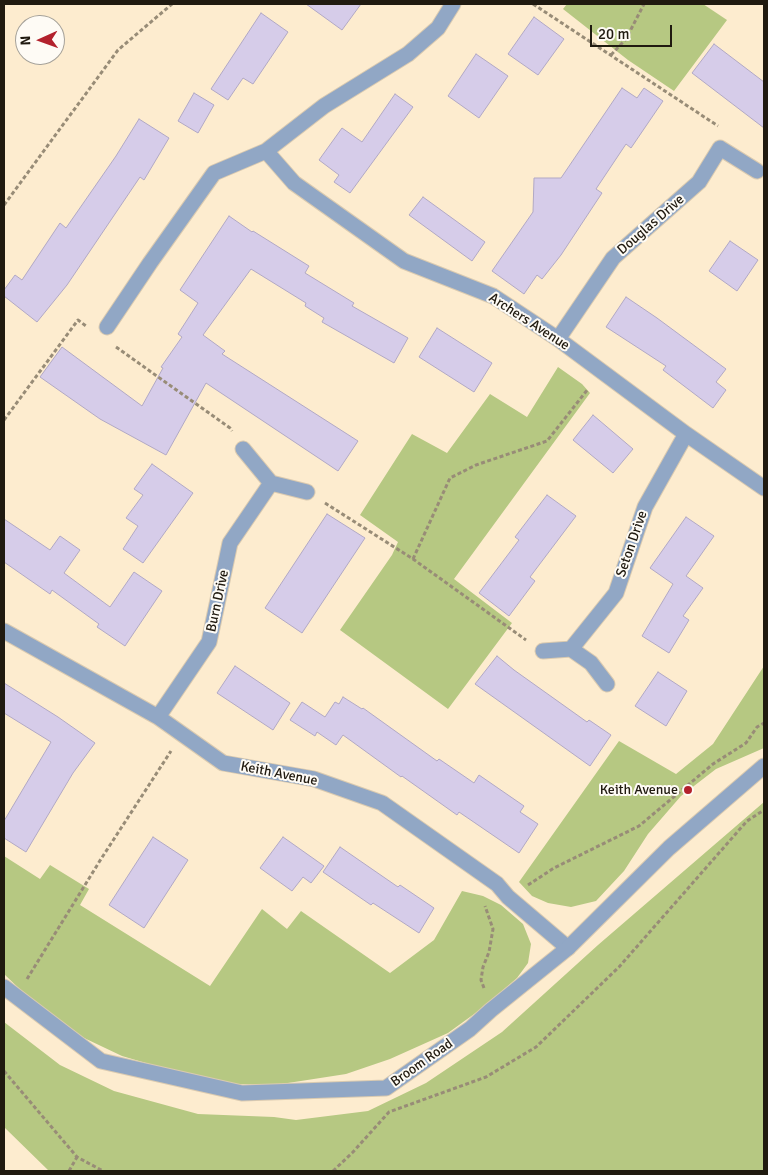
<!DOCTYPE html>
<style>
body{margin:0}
#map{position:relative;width:768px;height:1175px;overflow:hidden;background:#fdeccf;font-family:Signika,sans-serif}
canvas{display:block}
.frame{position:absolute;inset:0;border:5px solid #201a10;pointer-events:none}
.north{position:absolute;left:15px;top:15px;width:50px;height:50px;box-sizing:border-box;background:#fefbf5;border:1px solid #a5a199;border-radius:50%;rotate:268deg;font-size:14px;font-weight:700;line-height:20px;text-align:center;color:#201a10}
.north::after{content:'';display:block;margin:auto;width:18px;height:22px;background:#b3212c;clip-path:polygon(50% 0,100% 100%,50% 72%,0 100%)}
.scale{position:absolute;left:590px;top:25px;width:82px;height:22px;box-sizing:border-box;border:2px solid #201a10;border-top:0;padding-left:6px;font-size:15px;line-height:18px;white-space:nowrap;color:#201a10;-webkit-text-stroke:4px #fefbf5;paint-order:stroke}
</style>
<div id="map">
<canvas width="768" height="1175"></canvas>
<div class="frame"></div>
<div class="north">N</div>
<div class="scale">20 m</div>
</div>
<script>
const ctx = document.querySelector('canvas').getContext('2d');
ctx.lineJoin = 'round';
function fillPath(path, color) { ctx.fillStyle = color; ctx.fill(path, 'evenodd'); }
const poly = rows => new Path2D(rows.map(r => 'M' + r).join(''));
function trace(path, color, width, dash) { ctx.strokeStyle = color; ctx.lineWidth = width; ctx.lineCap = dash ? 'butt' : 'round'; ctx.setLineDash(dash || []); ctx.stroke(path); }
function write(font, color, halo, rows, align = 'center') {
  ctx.font = font + ' Signika,sans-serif'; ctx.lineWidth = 4; ctx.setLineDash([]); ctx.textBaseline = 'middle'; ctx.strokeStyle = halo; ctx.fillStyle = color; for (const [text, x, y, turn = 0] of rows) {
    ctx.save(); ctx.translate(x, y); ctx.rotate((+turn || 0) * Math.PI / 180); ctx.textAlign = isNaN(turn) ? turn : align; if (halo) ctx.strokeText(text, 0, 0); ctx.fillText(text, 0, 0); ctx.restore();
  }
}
const green = poly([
 [567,4,703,4,727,20,674,91,628,60,563,9],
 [558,367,582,384,590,393,454,579,512,623,448,709,340,630,392,555,398,542,360,515,412,434,447,453,490,394,527,417],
 [764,666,764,748,716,769,681,796,648,834,624,871,596,901,571,907,548,903,532,896,519,882,619,741,676,774,713,744],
 [764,802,764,1171,49,1171,4,1127,4,1022,60,1065,114,1091,198,1114,274,1117,296,1120,368,1111,426,1083,502,1032,598,945],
 [4,856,40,879,50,865,89,889,80,905,210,986,262,909,287,929,301,911,390,973,434,940,462,891,483,896,501,905,523,924,531,944,528,963,517,978,481,1009,448,1033,390,1059,346,1074,275,1085,235,1084,183,1074,122,1056,82,1037,28,997,4,974]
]);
const building = poly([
 [306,4,361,4,342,30,306,4],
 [261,13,288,32,253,84,243,78,228,100,211,89,261,13],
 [534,17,564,39,538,75,508,54,534,17],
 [714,44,764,82,764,128,692,73,714,44],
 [476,54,508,76,479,118,448,96,476,54],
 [622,88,637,98,644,88,663,101,631,148,626,144,596,189,602,193,561,255,542,279,537,275,524,294,492,271,533,212,534,178,561,178,622,88],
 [194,93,214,105,198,133,178,121,194,93],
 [395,94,413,107,350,193,334,182,339,175,319,160,342,128,362,142,395,94],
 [139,119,169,138,144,180,140,177,67,285,37,322,4,296,4,290,15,275,22,280,60,223,66,228,116,156,139,119],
 [423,197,485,242,472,261,409,215,423,197],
 [229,216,252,232,253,231,309,266,305,273,354,303,352,306,408,338,394,363,322,322,324,318,305,306,306,303,251,269,203,335,225,351,222,354,358,441,338,471,206,383,166,455,100,419,40,377,62,347,142,406,163,368,161,367,182,337,178,334,198,303,180,290,229,216],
 [730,241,758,260,737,291,709,271,730,241],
 [626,297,657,318,726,369,716,382,726,390,713,408,663,370,666,366,606,327,626,297],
 [437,328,492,363,474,392,419,357,437,328],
 [593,415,633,449,613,473,573,440,593,415],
 [152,464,193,493,143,563,123,549,138,526,126,518,143,495,134,489,152,464],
 [547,495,576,516,530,577,535,581,509,616,479,593,519,540,515,537,547,495],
 [327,514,365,538,302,633,265,608,327,514],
 [686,517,714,536,686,576,703,588,683,616,689,620,669,653,642,636,673,584,650,568,686,517],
 [4,519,50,550,60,536,80,550,64,573,110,607,134,572,162,591,125,646,97,627,99,624,52,590,50,594,4,562,4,519],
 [497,656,514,670,587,722,589,720,611,735,590,766,475,684,497,656],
 [235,666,290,703,273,730,217,693,235,666],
 [658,672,687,691,666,726,635,706,658,672],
 [4,683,58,717,95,743,73,773,26,852,4,838,4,821,51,742,4,713,4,683],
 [343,697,362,709,363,708,437,761,439,759,474,783,479,775,524,806,520,812,538,824,519,853,459,812,457,815,402,776,401,777,343,735,336,745,317,732,315,736,290,720,302,702,325,717,335,702,339,704,343,697],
 [153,837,188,860,144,928,109,905,153,837],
 [283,837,324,866,311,883,303,877,292,891,260,868,283,837],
 [340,847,398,887,400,885,434,908,419,933,373,903,371,905,323,872,340,847]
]);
const path = poly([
 [533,4,718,126],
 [611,55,626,39,644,4],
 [4,205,118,50,172,4],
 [116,347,230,428,232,431],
 [4,420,78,320,86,326],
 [325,503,413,559,526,640],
 [413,559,450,478,476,465,547,441,588,389],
 [528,885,554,868,639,826,713,764,746,743,757,727,764,723],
 [27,979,101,859,171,751],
 [484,988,481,980,483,967,489,952,493,929,485,906],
 [4,1071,77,1157,103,1171],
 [69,1171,77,1157],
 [333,1171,353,1152,389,1112,486,1077,536,1047,619,967,747,821,764,810]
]);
const minor = poly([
 [266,151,294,183,404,261,493,296,558,339,686,434,764,488],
 [107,327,150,263,214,173,266,151,324,106,408,54,438,28,453,4],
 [558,339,613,258,699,182,720,148,757,171],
 [243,449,271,483,307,492],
 [4,631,158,717,223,763,314,779,382,803,497,884,508,897,568,948],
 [571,649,616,593,645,507,686,434],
 [543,651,571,649,591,663,607,684],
 [158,717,209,642,230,543,271,483]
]);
const tertiary = poly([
 [4,987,101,1061,242,1093,386,1088,470,1029,491,1010,568,948,669,848,764,766]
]);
const markers = [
 [688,790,5,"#b3212c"]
];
const streetNames = [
 ["Douglas Drive",651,225,-41],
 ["Archers Avenue",529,322,33],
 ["Seton Drive",632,544,-71],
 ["Burn Drive",218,601,-78],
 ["Keith Avenue",279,774,11],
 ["Broom Road",422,1063,-35]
];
const poiNames = [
 ["Keith Avenue",678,790]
];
fillPath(green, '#b6c882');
fillPath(building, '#d6cce9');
trace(building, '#b1a8c4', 1);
trace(minor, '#dacab0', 17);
trace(tertiary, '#dacab0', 17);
trace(path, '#988c77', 3, [4, 2.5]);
trace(minor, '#91a7c5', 15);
trace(tertiary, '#91a7c5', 15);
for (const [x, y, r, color] of markers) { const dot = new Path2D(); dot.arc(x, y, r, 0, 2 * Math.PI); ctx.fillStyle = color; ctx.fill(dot); trace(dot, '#fefbf5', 2); }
write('14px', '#201a10', '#fefbf5', streetNames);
write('14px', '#201a10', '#fefbf5', poiNames, 'right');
</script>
